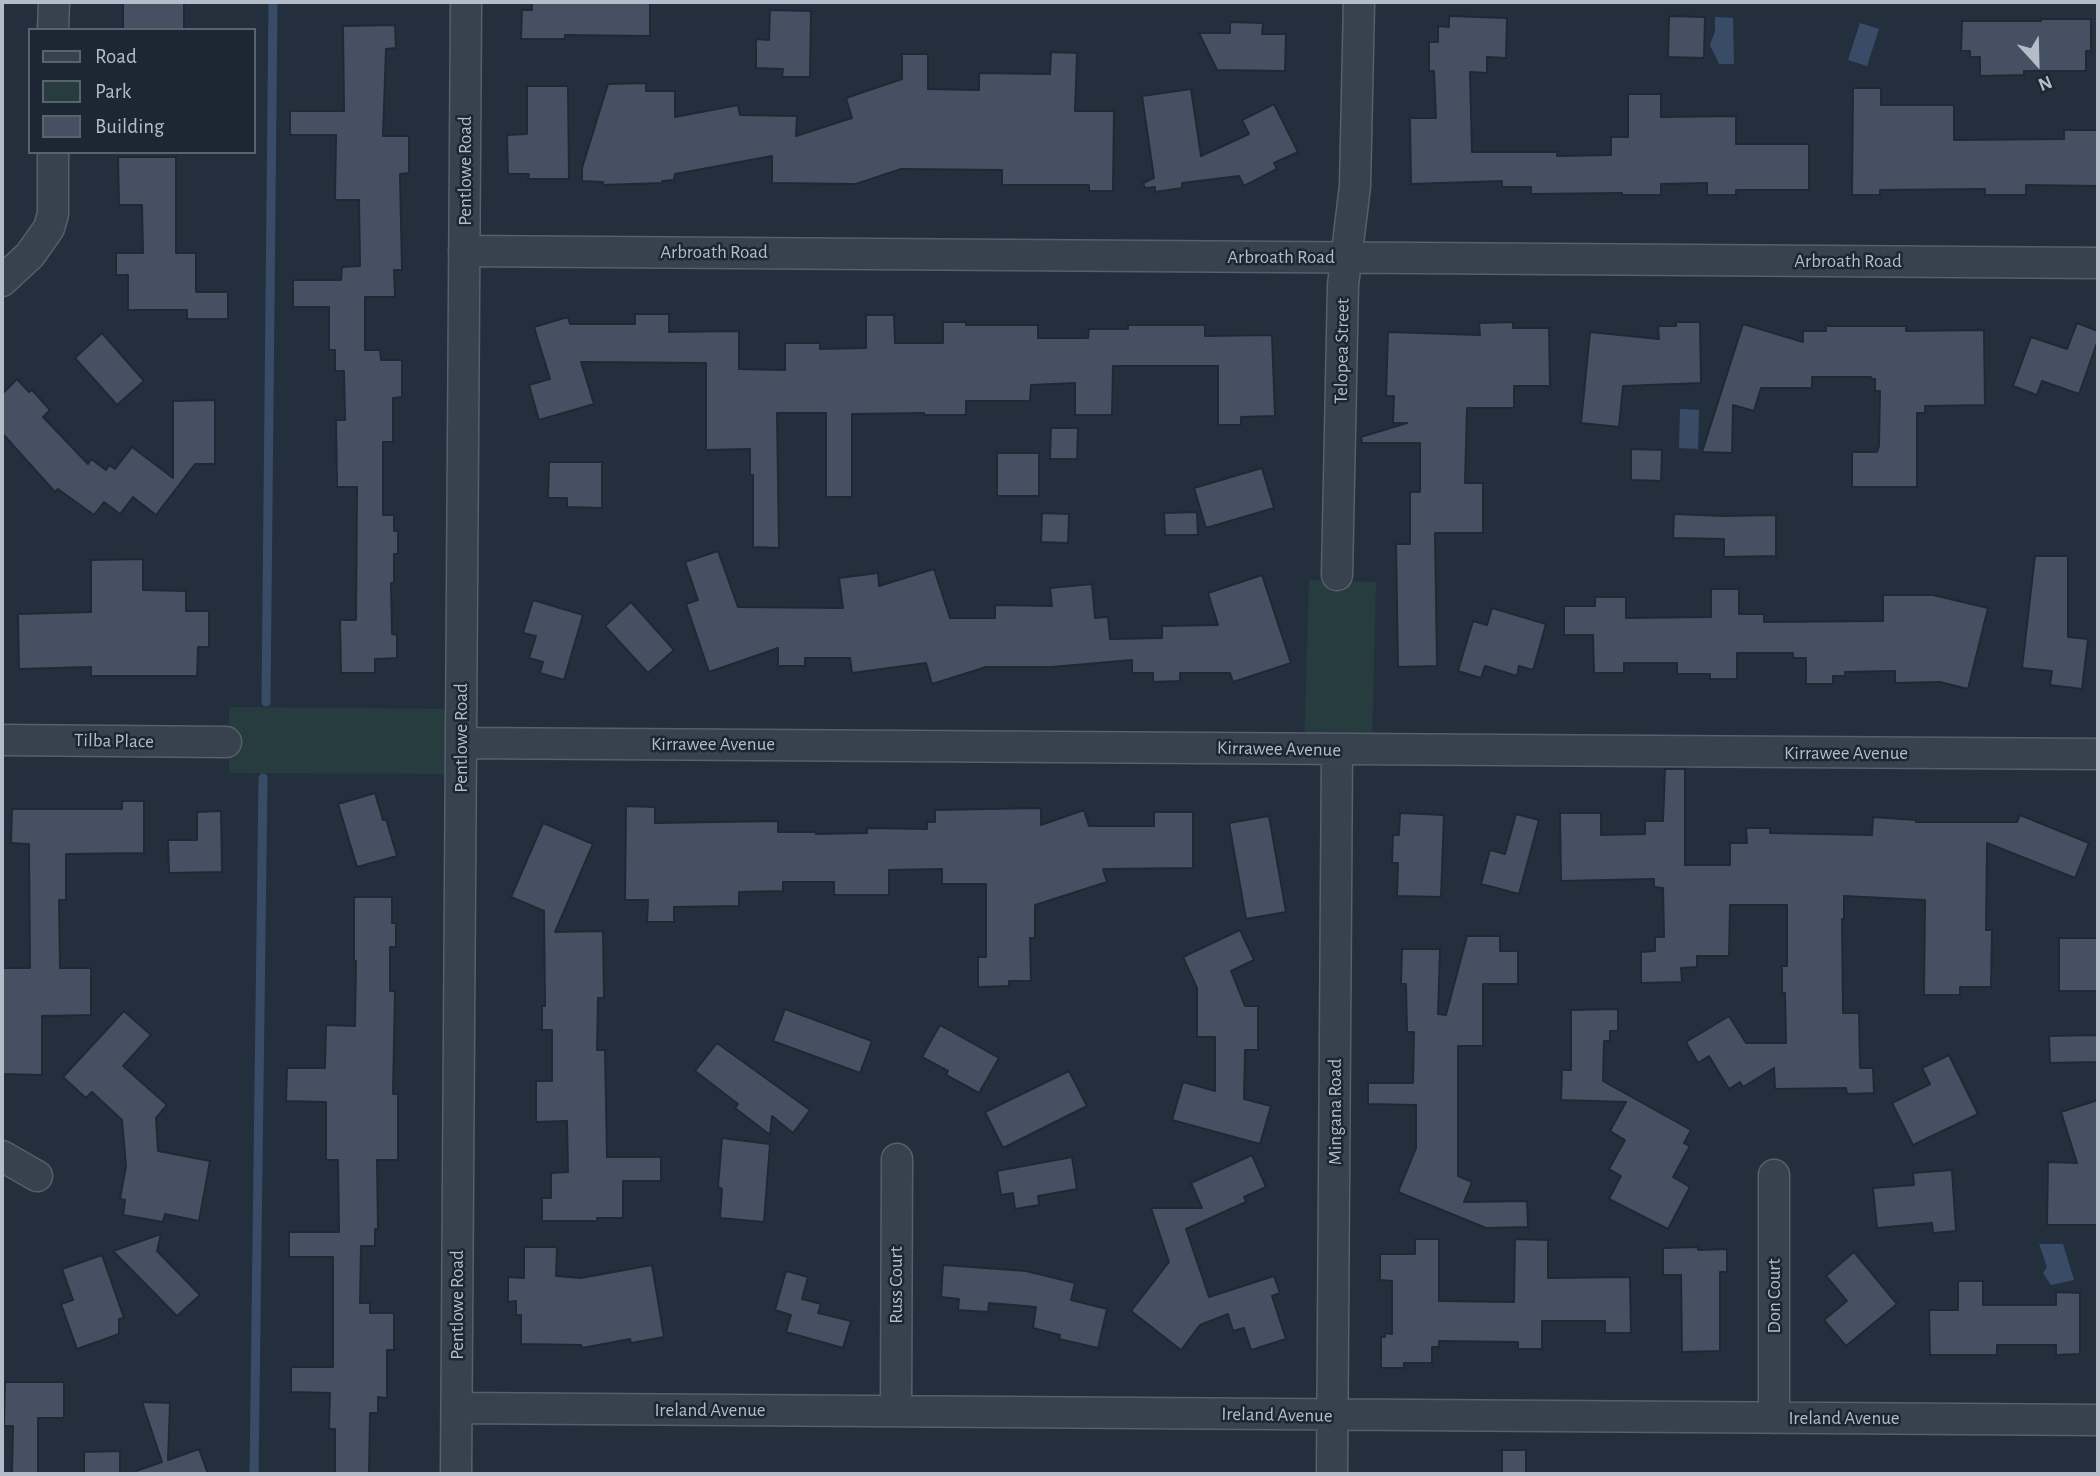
<!DOCTYPE html>
<style>
body{margin:0}
#map{position:relative;width:2100px;height:1476px;overflow:hidden;background:#242f3e;font-family:"Alegreya Sans",sans-serif}
canvas{display:block}
.frame{position:absolute;inset:0;border:4px solid #b4bcc9;pointer-events:none}
.legend{position:absolute;left:28px;top:28px;width:228px;height:126px;box-sizing:border-box;background:#1d2633;border:2px solid #59626f;margin:0;padding:9px 12px;list-style:none;font-size:21px;color:#b4bcc9}
.legend li{display:flex;align-items:center;gap:14px;height:35px}
.legend b{width:35px;border:2px solid #59626f}
.north{position:absolute;left:2002px;top:28px;width:70px;height:70px;-webkit-text-stroke:5px #1d2633;paint-order:stroke;rotate:158deg;font-size:19px;font-weight:700;line-height:28px;text-align:center;color:#b4bcc9}
.north::after{content:'';display:block;margin:auto;width:24px;height:32px;background:#b4bcc9;clip-path:polygon(50% 0,100% 100%,50% 72%,0 100%)}
</style>
<div id="map">
<canvas width="2100" height="1476"></canvas>
<div class="frame"></div>
<ul class="legend">
<li><b style="height:9px;background:#38414e"></b>Road</li>
<li><b style="height:19px;background:#263c3f"></b>Park</li>
<li><b style="height:19px;background:#455162"></b>Building</li>
</ul>
<div class="north">N</div>
</div>
<script>
const ctx = document.querySelector('canvas').getContext('2d');
ctx.lineJoin = 'round';
function fillPath(path, color) { ctx.fillStyle = color; ctx.fill(path, 'evenodd'); }
const poly = rows => new Path2D(rows.map(r => 'M' + r).join(''));
function trace(path, color, width, dash) { ctx.strokeStyle = color; ctx.lineWidth = width; ctx.lineCap = dash ? 'butt' : 'round'; ctx.setLineDash(dash || []); ctx.stroke(path); }
function write(font, color, halo, rows, align = 'center') {
  ctx.font = font + ' "Alegreya Sans",sans-serif'; ctx.lineWidth = 5; ctx.setLineDash([]); ctx.textBaseline = 'middle'; ctx.strokeStyle = halo; ctx.fillStyle = color; for (const [text, x, y, turn = 0] of rows) {
    ctx.save(); ctx.translate(x, y); ctx.rotate((+turn || 0) * Math.PI / 180); ctx.textAlign = isNaN(turn) ? turn : align; if (halo) ctx.strokeText(text, 0, 0); ctx.fillText(text, 0, 0); ctx.restore();
  }
}
const green = poly([
 [1309,580,1376,582,1372,750,1304,748],
 [229,707,461,709,461,774,229,773]
]);
const water = poly([
 [1715,17,1733,18,1734,64,1719,64,1710,45,1715,31],
 [1860,23,1879,29,1867,66,1848,60],
 [1680,409,1699,410,1698,449,1679,448],
 [2039,1244,2063,1244,2074,1280,2051,1285,2043,1273,2047,1267]
]);
const stream = poly([
 [266,702,273,2],
 [254,1474,263,778]
]);
const building = poly([
 [123,2,184,2,184,30,123,30,123,2],
 [532,2,650,2,650,36,565,35,565,39,521,39,522,10,532,10,532,2],
 [770,10,811,11,810,77,782,77,783,69,756,68,756,39,769,40,770,10],
 [1449,16,1507,18,1506,58,1487,57,1487,73,1470,72,1472,152,1557,152,1557,156,1611,155,1611,137,1628,137,1628,94,1661,94,1661,117,1736,116,1736,144,1809,144,1809,190,1736,190,1736,195,1707,195,1707,183,1661,184,1661,195,1622,195,1622,193,1531,194,1531,187,1502,187,1502,181,1411,184,1410,118,1436,118,1434,71,1429,71,1429,42,1438,42,1438,26,1449,27,1449,16],
 [1669,16,1705,17,1704,58,1668,57,1669,16],
 [2041,19,2091,19,2091,51,2086,51,2086,71,2024,71,2024,75,1980,76,1980,57,1970,57,1970,51,1961,51,1962,21,2041,21,2041,19],
 [1230,22,1263,23,1262,34,1286,34,1285,71,1217,70,1199,33,1230,33,1230,22],
 [395,25,396,48,386,49,383,136,409,136,409,173,400,174,402,270,394,270,395,297,365,297,365,350,380,350,381,360,402,360,402,397,393,398,393,442,383,442,383,515,394,515,394,531,398,531,398,554,394,554,394,583,391,583,392,634,397,635,397,658,375,659,375,673,341,673,340,620,356,620,357,487,337,487,336,420,345,420,344,371,335,371,335,350,329,350,329,307,293,307,293,280,341,280,342,267,360,266,359,200,335,200,336,135,290,135,290,111,344,111,343,26,395,25],
 [1051,52,1077,53,1075,111,1114,111,1113,191,1089,191,1089,185,1002,185,1002,170,901,169,856,184,772,183,772,156,675,174,674,180,662,181,662,183,603,185,603,182,582,181,582,168,608,84,646,83,646,91,675,91,675,117,738,105,740,115,797,116,796,136,852,118,846,98,902,79,902,54,928,54,928,89,979,90,979,73,1050,74,1051,52],
 [527,86,568,86,569,179,528,179,529,174,508,174,507,135,527,134,527,86],
 [1853,88,1881,88,1881,105,1954,105,1954,140,2064,139,2064,130,2098,130,2098,186,2026,185,2026,195,1985,195,1985,189,1880,190,1880,195,1852,195,1853,88],
 [1191,89,1201,156,1249,134,1242,120,1274,104,1298,152,1274,163,1277,169,1244,186,1239,176,1182,183,1182,188,1155,192,1155,187,1145,188,1143,183,1154,178,1142,96,1191,89],
 [118,157,176,157,176,253,196,253,196,292,228,292,228,319,187,319,187,310,128,310,128,275,116,275,116,253,143,253,142,205,119,205,118,157],
 [635,314,669,314,669,332,739,331,739,369,785,370,785,343,820,343,820,349,866,348,866,315,894,315,895,343,943,343,943,322,966,322,966,325,1038,325,1038,338,1088,338,1089,329,1128,329,1128,325,1205,325,1205,336,1272,335,1275,416,1241,417,1241,425,1218,425,1218,366,1113,366,1112,415,1075,415,1075,383,1031,385,1030,401,966,401,966,415,924,415,924,413,852,414,852,497,826,497,826,413,777,413,779,548,753,547,753,475,750,475,750,449,706,450,706,363,581,362,594,404,539,420,529,385,550,379,534,327,568,317,570,324,635,324,635,314],
 [1513,322,1513,328,1549,328,1550,386,1514,386,1514,408,1467,408,1465,483,1483,483,1483,533,1435,533,1437,666,1398,667,1396,544,1410,544,1410,492,1420,492,1420,443,1362,443,1361,437,1407,423,1393,423,1394,396,1386,396,1388,332,1480,335,1479,323,1513,322],
 [1676,322,1700,322,1701,383,1623,386,1619,427,1581,423,1590,332,1659,339,1658,326,1676,326,1676,322],
 [2077,323,2098,331,2098,340,2079,394,2042,381,2037,395,2013,386,2031,337,2067,349,2077,323],
 [1743,324,1803,342,1803,331,1826,331,1826,326,1906,326,1906,331,1984,330,1985,405,1925,406,1925,413,1917,413,1917,487,1852,487,1852,452,1877,452,1879,446,1880,391,1875,391,1875,379,1871,379,1871,377,1812,377,1812,388,1761,388,1754,411,1733,405,1732,453,1702,452,1743,324],
 [102,333,144,381,117,405,75,358,102,333],
 [17,379,29,392,32,390,50,410,43,417,88,464,91,459,106,470,109,465,115,469,132,447,173,478,173,401,215,400,215,464,195,464,156,515,133,497,120,514,104,502,94,515,58,489,55,492,2,433,2,394,17,379],
 [1051,428,1078,428,1077,459,1050,459,1051,428],
 [1631,449,1662,450,1661,481,1631,480,1631,449],
 [997,453,1039,453,1039,496,997,496,997,453],
 [549,462,602,462,602,508,567,507,567,498,548,498,549,462],
 [1262,468,1274,508,1206,528,1194,488,1262,468],
 [1197,512,1198,535,1165,535,1164,513,1197,512],
 [1042,513,1069,514,1068,543,1041,542,1042,513],
 [1674,514,1724,516,1776,515,1776,556,1724,557,1724,539,1673,538,1674,514],
 [718,551,738,607,843,608,839,578,878,573,879,586,934,569,950,618,995,618,995,605,1052,606,1050,588,1092,584,1095,618,1108,617,1110,639,1162,638,1162,626,1218,625,1208,593,1262,575,1291,663,1233,682,1230,673,1180,673,1180,681,1153,682,1153,673,1132,673,1132,660,1052,667,986,667,932,684,926,663,852,673,850,658,805,658,805,666,778,666,778,648,709,672,686,604,698,600,685,562,718,551],
 [2035,556,2068,556,2068,637,2088,639,2082,689,2050,685,2052,671,2022,668,2035,556],
 [143,559,143,590,186,591,186,611,209,611,209,647,198,647,197,676,91,676,91,667,19,669,18,614,91,612,91,560,143,559],
 [1711,589,1739,589,1739,614,1764,614,1764,622,1883,621,1883,595,1933,595,1988,608,1968,689,1940,682,1895,683,1895,671,1845,672,1845,676,1833,676,1833,684,1806,684,1806,658,1793,658,1793,653,1737,653,1737,679,1710,679,1710,674,1677,674,1677,663,1624,663,1624,673,1594,673,1593,635,1564,635,1564,606,1595,606,1595,597,1626,597,1626,618,1711,617,1711,589],
 [533,600,583,615,564,680,540,673,543,662,529,658,536,636,523,633,533,600],
 [631,602,674,650,648,673,605,626,631,602],
 [1492,608,1546,624,1533,670,1519,666,1517,676,1485,666,1481,678,1458,671,1473,621,1487,625,1492,608],
 [1665,769,1685,769,1685,865,1730,865,1730,843,1747,843,1746,828,1770,828,1770,833,1872,835,1873,817,1916,820,1916,822,2017,822,2020,815,2089,843,2075,878,1987,843,1986,930,1992,930,1991,987,1960,987,1960,995,1924,995,1925,900,1844,896,1844,919,1842,919,1843,1013,1859,1013,1860,1068,1873,1068,1874,1093,1847,1094,1846,1088,1775,1089,1774,1068,1743,1087,1740,1082,1729,1089,1709,1056,1698,1063,1686,1042,1729,1016,1746,1043,1786,1043,1785,993,1782,993,1782,966,1787,966,1787,905,1730,905,1729,956,1697,956,1697,967,1681,968,1682,982,1641,983,1641,952,1655,951,1655,937,1664,937,1663,888,1654,887,1654,879,1561,881,1560,813,1601,813,1601,835,1645,834,1645,821,1663,821,1665,769],
 [375,793,383,820,386,819,397,856,357,867,338,804,375,793],
 [122,801,144,801,144,853,66,854,66,900,59,900,60,968,91,968,91,1015,42,1016,42,1075,2,1074,2,968,30,968,29,844,11,843,12,809,122,809,122,801],
 [626,806,655,807,655,823,778,821,778,832,816,832,816,834,867,833,867,828,927,829,927,822,935,822,935,810,1041,808,1041,825,1084,810,1089,826,1154,826,1154,812,1193,812,1193,868,1103,869,1107,882,1035,905,1035,938,1030,938,1031,981,1009,981,1009,986,978,987,978,957,986,957,986,884,942,884,942,869,889,870,889,895,834,895,834,882,783,882,783,891,739,892,739,906,674,907,674,922,647,922,648,900,625,900,626,806],
 [221,811,222,872,169,873,168,840,197,840,197,812,221,811],
 [1400,813,1444,815,1441,897,1397,896,1398,863,1392,863,1393,835,1399,835,1400,813],
 [1516,814,1539,820,1519,894,1481,884,1490,850,1505,854,1516,814],
 [1269,816,1286,912,1246,919,1229,823,1269,816],
 [543,823,593,844,555,932,603,931,604,998,598,998,597,1050,605,1050,607,1157,661,1157,661,1181,623,1181,623,1218,597,1218,597,1221,542,1221,542,1198,551,1198,551,1173,568,1172,567,1121,536,1122,536,1081,552,1081,552,1030,542,1030,542,1006,545,1006,544,911,511,897,543,823],
 [354,897,392,897,392,923,396,923,396,947,390,947,390,991,395,991,393,1094,398,1094,398,1160,377,1160,378,1229,375,1229,375,1246,361,1246,360,1303,370,1303,370,1313,394,1313,394,1350,387,1350,387,1398,378,1397,378,1413,370,1413,369,1474,335,1474,335,1429,329,1429,330,1393,291,1392,291,1367,333,1367,333,1257,289,1257,289,1232,339,1232,338,1160,326,1160,326,1102,286,1101,287,1068,325,1068,326,1025,355,1026,356,961,354,961,354,897],
 [1240,930,1254,960,1231,971,1245,1006,1258,1006,1258,1050,1245,1050,1244,1099,1271,1106,1260,1144,1172,1120,1183,1082,1215,1091,1215,1037,1197,1037,1197,988,1183,957,1240,930],
 [1467,936,1500,936,1500,951,1518,951,1518,984,1483,984,1483,1046,1458,1046,1458,1176,1472,1182,1464,1202,1527,1201,1528,1227,1486,1228,1398,1192,1416,1148,1416,1105,1368,1104,1368,1083,1413,1083,1414,1032,1407,1032,1406,984,1401,984,1402,949,1440,949,1438,1014,1446,1015,1467,936],
 [2059,938,2098,938,2098,991,2059,991,2059,938],
 [785,1009,872,1041,860,1073,773,1041,785,1009],
 [1618,1009,1618,1031,1610,1031,1610,1041,1604,1041,1603,1081,1691,1130,1684,1143,1690,1146,1673,1177,1690,1187,1668,1229,1609,1199,1621,1176,1609,1169,1625,1140,1610,1131,1626,1102,1561,1100,1562,1070,1571,1070,1571,1010,1618,1009],
 [124,1011,151,1035,123,1066,167,1105,156,1118,158,1151,210,1161,199,1221,165,1214,163,1222,123,1215,125,1200,120,1199,126,1166,122,1120,92,1092,86,1098,63,1077,124,1011],
 [940,1025,999,1058,979,1093,946,1075,948,1071,922,1057,940,1025],
 [2098,1035,2098,1062,2050,1063,2049,1036,2098,1035],
 [717,1043,810,1110,793,1133,772,1116,770,1135,735,1108,738,1104,695,1071,717,1043],
 [1949,1055,1978,1114,1913,1145,1892,1103,1930,1084,1922,1068,1949,1055],
 [1069,1071,1087,1106,1003,1148,985,1112,1069,1071],
 [2098,1100,2098,1225,2047,1225,2048,1162,2077,1163,2061,1112,2098,1100],
 [722,1138,770,1144,764,1222,720,1218,722,1189,718,1187,722,1138],
 [1252,1155,1266,1187,1244,1197,1246,1202,1186,1229,1209,1297,1274,1276,1280,1293,1272,1296,1286,1339,1251,1350,1244,1328,1233,1331,1228,1314,1200,1325,1181,1350,1131,1311,1169,1262,1151,1208,1202,1208,1191,1183,1252,1155],
 [1072,1157,1077,1189,1038,1196,1039,1205,1015,1209,1013,1193,1001,1195,997,1171,1072,1157],
 [1952,1170,1956,1231,1933,1233,1932,1223,1877,1228,1873,1188,1914,1185,1913,1173,1952,1170],
 [161,1234,157,1251,200,1295,177,1316,113,1251,161,1234],
 [1415,1239,1439,1239,1439,1301,1514,1302,1515,1239,1548,1240,1548,1278,1630,1277,1631,1333,1605,1333,1605,1321,1542,1321,1542,1349,1518,1349,1518,1342,1439,1341,1439,1347,1432,1347,1432,1363,1404,1363,1404,1368,1381,1368,1381,1337,1385,1337,1385,1333,1392,1334,1392,1281,1380,1280,1380,1254,1415,1254,1415,1239],
 [524,1247,557,1247,556,1276,581,1278,652,1265,664,1337,631,1343,630,1339,582,1348,581,1345,521,1344,521,1315,516,1315,516,1301,508,1302,508,1277,524,1278,524,1247],
 [1698,1247,1698,1250,1727,1249,1727,1272,1720,1272,1720,1351,1682,1352,1681,1275,1663,1275,1663,1248,1698,1247],
 [1854,1252,1897,1304,1846,1346,1824,1320,1847,1301,1826,1276,1854,1252],
 [102,1255,124,1318,119,1319,119,1334,77,1349,61,1304,73,1300,62,1269,102,1255],
 [943,1265,1026,1271,1075,1283,1071,1300,1107,1309,1098,1348,1059,1339,1060,1335,1033,1328,1036,1307,989,1303,988,1312,958,1310,959,1299,941,1297,943,1265],
 [786,1271,808,1277,802,1299,821,1304,818,1313,851,1321,843,1348,786,1332,791,1315,775,1310,786,1271],
 [1958,1281,1983,1281,1983,1305,2056,1305,2056,1292,2080,1293,2080,1354,2056,1355,2056,1345,1997,1345,1997,1355,1930,1355,1929,1310,1958,1310,1958,1281],
 [5,1382,64,1382,64,1418,38,1418,38,1474,12,1474,13,1426,4,1426,5,1382],
 [142,1402,170,1403,168,1460,199,1449,208,1474,137,1474,136,1471,162,1462,142,1402],
 [1502,1450,1526,1450,1526,1474,1502,1474,1502,1450],
 [120,1451,120,1474,84,1474,84,1452,120,1451]
]);
const minor = poly([
 [53,30,54,2],
 [464,251,2098,263],
 [2,281,30,255,49,228,53,214,53,152],
 [1337,575,1343,285,1355,186,1359,2],
 [2,740,226,742],
 [461,743,2098,754],
 [2,1156,37,1176],
 [1774,1175,1774,1418],
 [457,1408,2098,1420],
 [896,1411,897,1159],
 [456,1474,466,2],
 [1332,1474,1337,749]
]);
const streetNames = [
 ["Pentlowe Road",465,171,-90],
 ["Arbroath Road",714,252],
 ["Arbroath Road",1281,257],
 ["Arbroath Road",1848,261],
 ["Telopea Street",1342,351,-89],
 ["Pentlowe Road",461,738,-90],
 ["Tilba Place",114,741,1],
 ["Kirrawee Avenue",713,744],
 ["Kirrawee Avenue",1279,749,1],
 ["Kirrawee Avenue",1846,753],
 ["Mingana Road",1335,1112,-90],
 ["Russ Court",896,1285,-90],
 ["Don Court",1774,1296,-90],
 ["Pentlowe Road",457,1305,-90],
 ["Ireland Avenue",710,1410],
 ["Ireland Avenue",1277,1415,1],
 ["Ireland Avenue",1844,1418]
];
fillPath(green, '#263c3f');
fillPath(water, '#394c67');
trace(stream, '#394c67', 9);
fillPath(building, '#455162');
trace(building, '#1f2835', 2);
trace(minor, '#565f6c', 33);
trace(minor, '#38414e', 30);
write('19px', '#b4bcc9', '#1d2633', streetNames);
</script>
